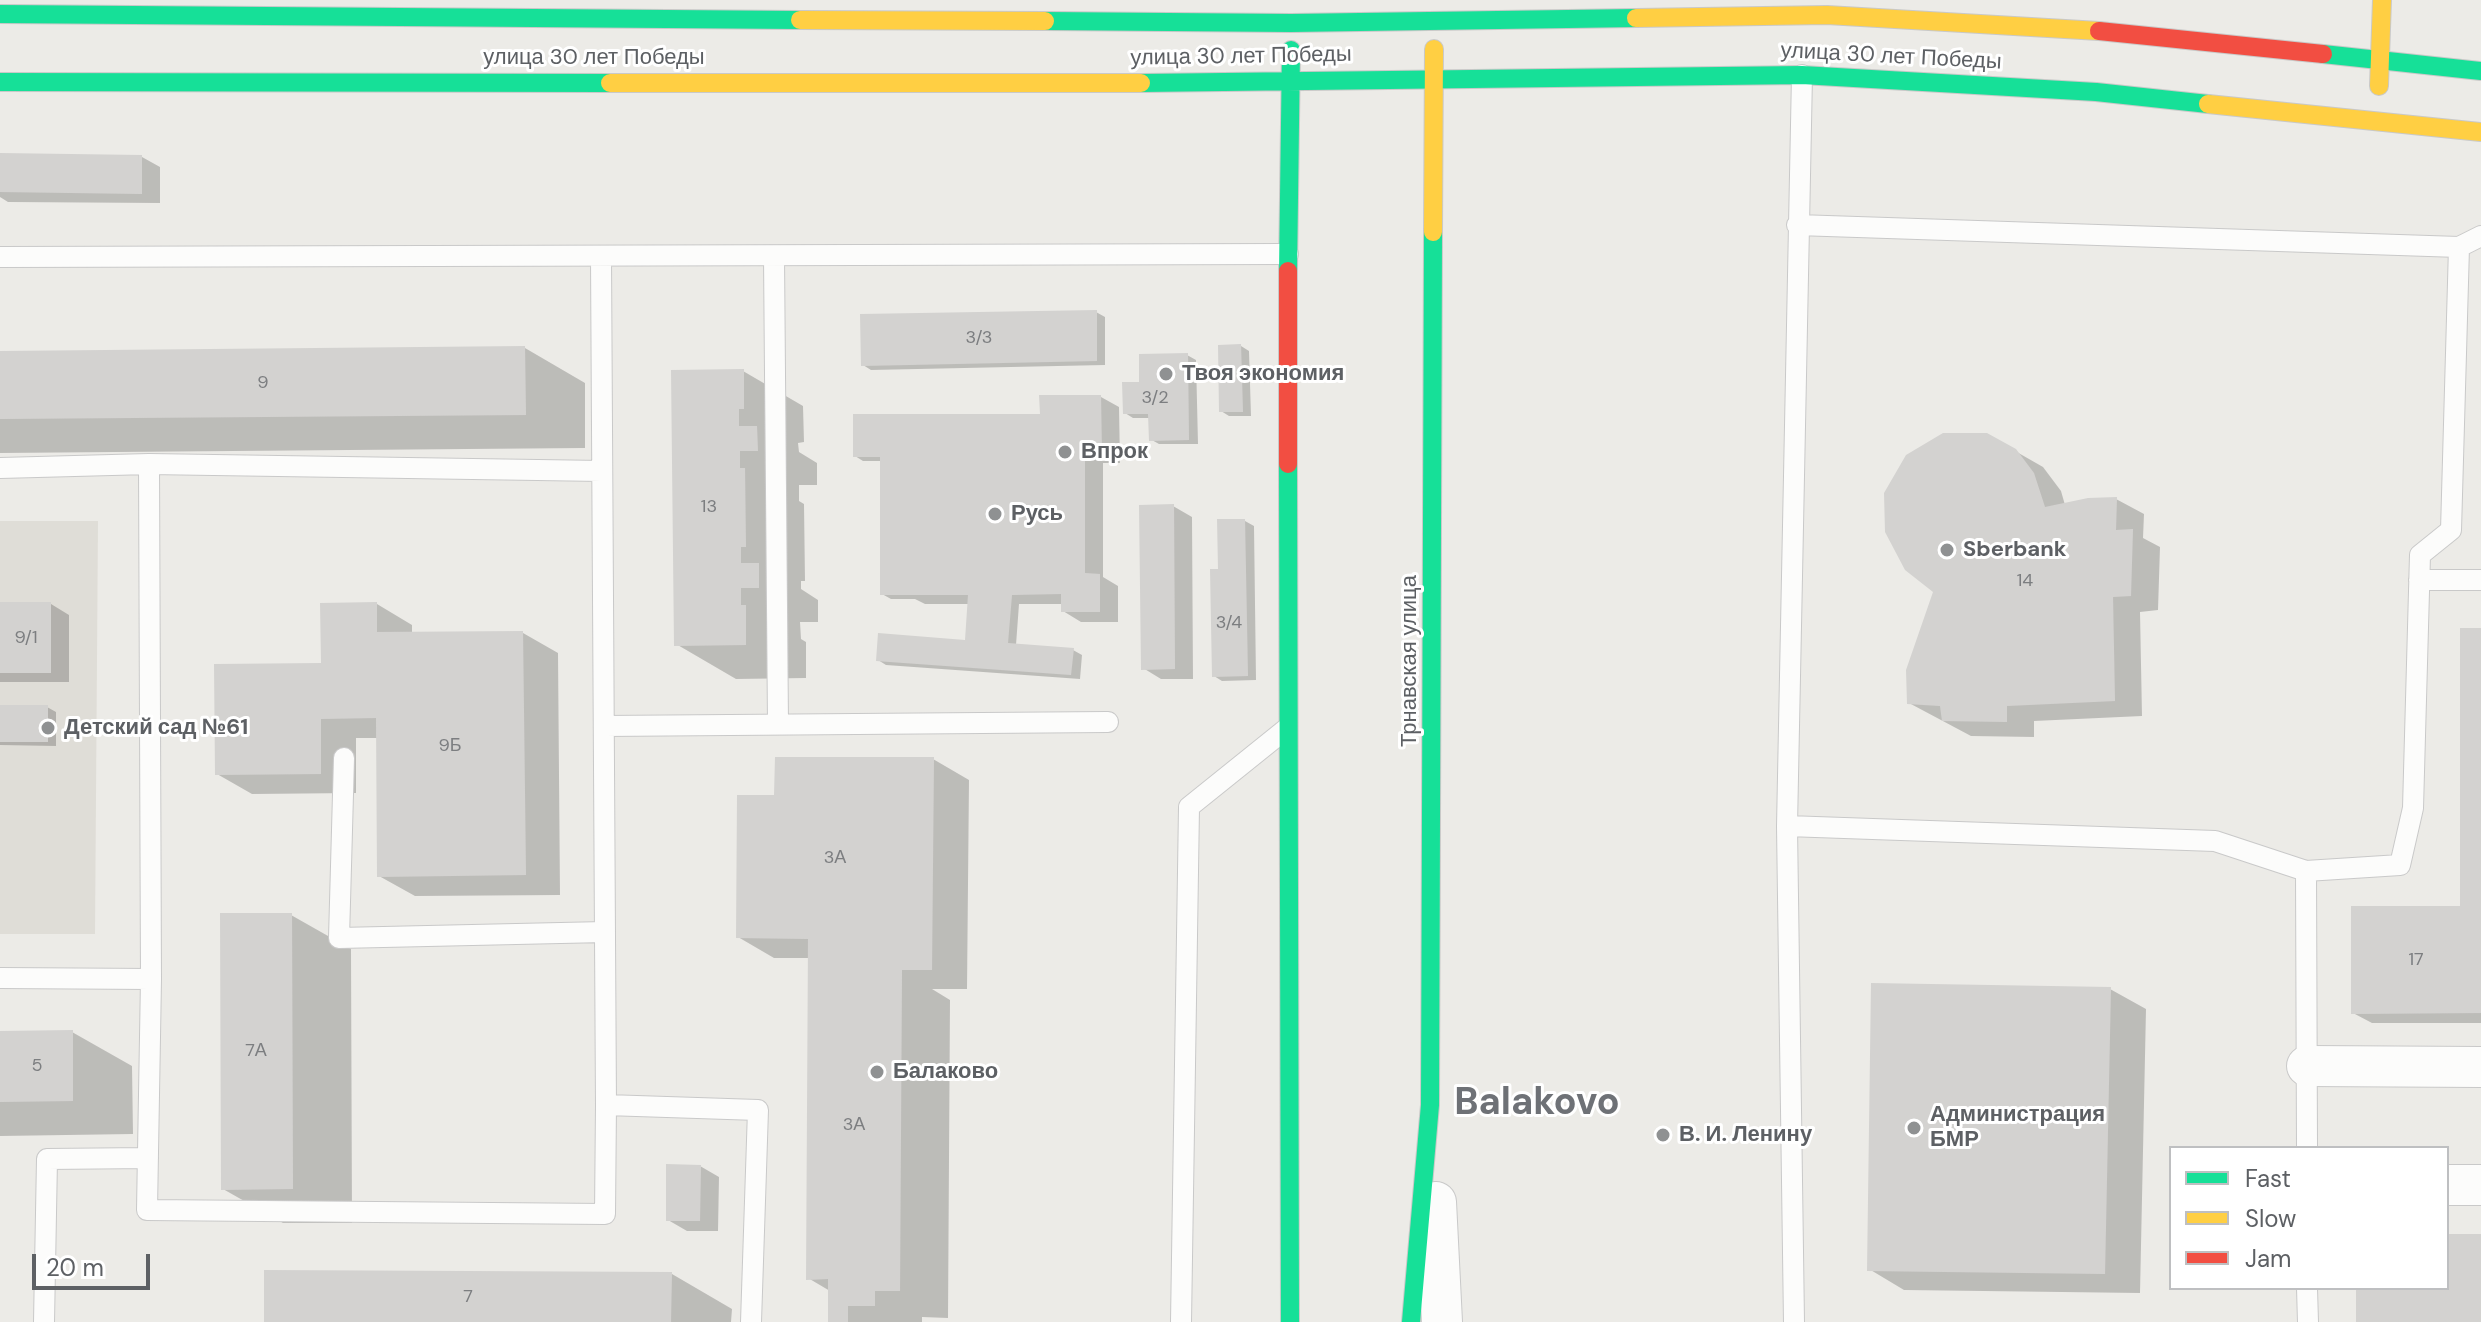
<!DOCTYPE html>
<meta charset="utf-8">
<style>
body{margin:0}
#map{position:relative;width:2481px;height:1322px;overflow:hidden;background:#ecebe7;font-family:"DM Sans",sans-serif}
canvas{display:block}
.legend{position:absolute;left:2169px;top:1146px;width:280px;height:144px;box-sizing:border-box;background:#fff;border:2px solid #bebfc1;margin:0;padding:10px 14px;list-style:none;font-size:24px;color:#5d6064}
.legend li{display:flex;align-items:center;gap:16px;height:40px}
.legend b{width:40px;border:2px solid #bebfc1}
.scale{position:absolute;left:32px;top:1254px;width:118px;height:36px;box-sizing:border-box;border:4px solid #5d6064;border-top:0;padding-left:10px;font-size:24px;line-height:28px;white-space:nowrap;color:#5d6064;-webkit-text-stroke:6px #fff;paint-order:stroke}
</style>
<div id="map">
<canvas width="2481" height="1322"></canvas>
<ul class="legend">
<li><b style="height:10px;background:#16e098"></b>Fast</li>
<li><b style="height:10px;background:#ffcf43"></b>Slow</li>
<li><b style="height:10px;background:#f24e42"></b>Jam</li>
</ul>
<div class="scale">20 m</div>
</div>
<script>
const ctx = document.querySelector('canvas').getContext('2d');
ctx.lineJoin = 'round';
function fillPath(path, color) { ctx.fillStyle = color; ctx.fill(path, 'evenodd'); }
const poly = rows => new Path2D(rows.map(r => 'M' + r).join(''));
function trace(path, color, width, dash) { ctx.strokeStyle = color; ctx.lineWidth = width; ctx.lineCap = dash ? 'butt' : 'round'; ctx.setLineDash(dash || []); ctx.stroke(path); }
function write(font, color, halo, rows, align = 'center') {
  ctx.font = font + ' "DM Sans",sans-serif'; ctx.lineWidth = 6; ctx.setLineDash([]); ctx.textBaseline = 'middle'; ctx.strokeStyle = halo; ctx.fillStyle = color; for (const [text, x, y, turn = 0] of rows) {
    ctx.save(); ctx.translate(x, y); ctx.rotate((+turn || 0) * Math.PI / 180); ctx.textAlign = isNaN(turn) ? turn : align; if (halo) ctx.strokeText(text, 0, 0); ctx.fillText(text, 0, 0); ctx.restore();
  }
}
const education = poly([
 [0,521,98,521,95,934,0,934]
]);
const shadow = poly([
 [0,155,142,157,160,167,160,203,8,202,0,197],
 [1096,312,1105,317,1105,365,871,370,863,365],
 [1241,346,1249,351,1251,416,1229,416,1221,411],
 [525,348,585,383,585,448,0,453,0,353],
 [1187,355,1196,360,1198,444,1159,444,1150,439,1150,418,1133,418,1125,413,1141,384],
 [743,371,803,406,804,442,798,443,799,452,817,463,817,485,799,485,799,501,804,504,805,581,801,581,801,589,818,600,818,622,800,622,801,639,806,642,806,678,736,679,676,644],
 [1101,397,1119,407,1120,463,1103,463,1103,577,1118,586,1118,622,1081,622,1063,611,1063,604,1019,604,1016,645,1073,650,1082,655,1080,679,886,665,878,660,966,642,969,604,925,604,915,599,891,599,882,594,882,461,863,461,855,456,1042,416],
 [1987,435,2043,467,2061,491,2065,505,2116,499,2144,514,2143,538,2160,547,2158,610,2140,612,2142,716,2034,721,2034,737,1971,736,1909,703],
 [1173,506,1192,517,1193,679,1161,679,1143,668],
 [1245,521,1254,526,1256,680,1222,681,1214,676,1220,571],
 [0,604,51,604,69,615,69,682,0,682],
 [377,604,412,625,412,634,523,633,558,653,560,895,415,896,379,876,378,738,356,738,356,793,252,794,217,774],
 [2481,630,2481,1023,2372,1023,2353,1013,2462,908],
 [0,707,47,707,56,712,56,746,0,745],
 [933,759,969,780,967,989,932,989,950,1000,948,1318,922,1317,922,1322,830,1322,830,1291,808,1278,810,958,774,958,738,937,776,797],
 [291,915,351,949,352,1223,283,1223,223,1189],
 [2110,989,2146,1009,2140,1293,1904,1290,1869,1269],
 [72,1032,132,1066,133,1134,0,1136,0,1033],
 [700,1166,719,1177,718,1231,687,1231,668,1220],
 [672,1274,732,1309,731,1322,265,1322]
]);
const building = poly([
 [0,153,142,155,142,194,0,192],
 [1097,310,1097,361,861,366,860,314],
 [1241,344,1243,412,1219,412,1218,345],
 [525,346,526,415,0,419,0,351],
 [1188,353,1189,440,1149,441,1148,414,1123,414,1122,382,1139,382,1139,354],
 [744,369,744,409,739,409,739,426,757,426,758,451,740,451,740,468,745,468,746,547,741,547,741,563,759,563,759,588,741,588,741,605,746,605,746,645,674,646,671,370],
 [1039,395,1101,395,1102,454,1085,454,1085,573,1100,574,1100,612,1061,612,1061,594,1012,595,1008,643,1074,648,1071,675,876,661,878,633,965,640,968,595,880,595,880,457,853,457,853,414,1040,414],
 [1943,433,1987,433,2016,449,2034,473,2045,507,2088,498,2117,497,2116,530,2133,529,2131,596,2113,597,2115,701,2007,706,2007,722,1942,721,1940,706,1907,704,1906,670,1933,592,1905,570,1885,532,1884,493,1906,455],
 [1174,504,1175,669,1141,670,1139,505],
 [1217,519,1245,519,1248,676,1212,677,1210,569,1218,569],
 [0,602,51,602,51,673,0,673],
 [377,602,377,632,523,631,526,875,377,877,376,718,321,719,321,774,215,775,214,664,321,663,320,603],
 [2460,628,2481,628,2481,1013,2351,1014,2351,906,2460,906],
 [0,705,48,705,48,742,0,742],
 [775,757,934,757,932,970,902,970,900,1291,875,1291,875,1306,848,1306,848,1322,828,1322,828,1279,806,1280,808,939,736,938,737,795,774,795],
 [220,913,292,913,293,1189,221,1190],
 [1871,983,2111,987,2105,1274,1867,1271],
 [73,1030,73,1101,0,1102,0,1031],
 [666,1164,701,1165,700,1221,666,1221],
 [2447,1234,2481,1234,2481,1322,2356,1322,2356,1288,2447,1288],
 [264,1270,672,1272,671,1322,264,1322]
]);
const lane = poly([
 [1797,225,2459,247],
 [0,257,1288,254],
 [774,257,778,724],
 [601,258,606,1105,758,1110,751,1322],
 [0,468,149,464,602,471],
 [2419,580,2481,580],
 [604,726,1108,722],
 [344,758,339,938,605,932],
 [1787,826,2215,841,2306,871],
 [0,978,151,979,149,464],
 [151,979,147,1210,605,1214,606,1105],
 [2307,1148,2306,871,2400,865,2413,808,2420,555,2451,530,2459,247,2481,236],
 [2307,1288,2308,1322],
 [44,1322,47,1159,148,1158],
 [1181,1322,1189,807,1286,729],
 [1794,1322,1787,826,1802,75]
]);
const street = poly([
 [2307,1066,2481,1067],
 [2447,1185,2481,1185],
 [1436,1202,1442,1322]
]);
const fast = poly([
 [0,14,800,20],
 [1045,21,1291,23,1636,18],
 [2323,54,2481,71],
 [0,82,610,83],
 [1141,83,1802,75,2096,92,2208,104],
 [1288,271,1291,50],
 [1288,464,1290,1322],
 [1411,1322,1430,1105,1433,232]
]);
const slow = poly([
 [1636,18,1827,15,2099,31],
 [800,20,1045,21],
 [610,83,1141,83],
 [2379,86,2382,0],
 [2208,104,2481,132],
 [1433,232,1434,49]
]);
const jam = poly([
 [2099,31,2323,54],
 [1288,271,1288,464]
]);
const markers = [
 [1166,374,8,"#8f9192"],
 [1065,452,8,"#8f9192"],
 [995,514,8,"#8f9192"],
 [1947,550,8,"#8f9192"],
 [48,728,8,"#8f9192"],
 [877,1072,8,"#8f9192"],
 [1914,1128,8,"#8f9192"],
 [1663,1135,8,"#8f9192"]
];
const numberNames = [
 ["3/3",979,338],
 ["9",263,383],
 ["3/2",1155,398],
 ["13",709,507],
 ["14",2025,581],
 ["3/4",1229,623],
 ["9/1",26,638],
 ["9Б",450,746],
 ["3А",835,858],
 ["17",2416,960],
 ["7А",256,1051],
 ["5",37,1066],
 ["3А",854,1125],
 ["7",468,1297]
];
const streetNames = [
 ["улица 30 лет Победы",1241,57,-1],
 ["улица 30 лет Победы",1891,57,3],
 ["улица 30 лет Победы",594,58],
 ["Трнавская улица",1410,661,-90]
];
const poiNames = [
 ["Твоя экономия",1182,374],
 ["Впрок",1081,452],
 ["Русь",1011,514],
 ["Sberbank",1963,550],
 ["Детский сад №61",64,728],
 ["Балаково",893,1072],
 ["Администрация",1930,1115],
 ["БМР",1930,1140],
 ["В. И. Ленину",1679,1135]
];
const townNames = [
 ["Balakovo",1537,1104]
];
fillPath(education, '#dfddd7');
fillPath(shadow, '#0003');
fillPath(building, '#d3d2d0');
trace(lane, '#c9c9c9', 22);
trace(street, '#c9c9c9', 42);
trace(fast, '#c9c9c8', 20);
trace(slow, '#c9c9c8', 20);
trace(jam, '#c9c9c8', 20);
trace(lane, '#fcfcfb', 20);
trace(street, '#fcfcfb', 40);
trace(fast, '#16e098', 18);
trace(slow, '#ffcf43', 18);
trace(jam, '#f24e42', 18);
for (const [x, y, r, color] of markers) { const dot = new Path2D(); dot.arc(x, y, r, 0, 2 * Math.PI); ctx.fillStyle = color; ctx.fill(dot); trace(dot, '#fff', 3); }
write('18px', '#7c7e80', null, numberNames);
write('22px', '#5d6064', '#fff', streetNames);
write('bold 22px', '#5d6064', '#fff', poiNames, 'left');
write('bold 38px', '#6e7176', '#fff', townNames);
</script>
